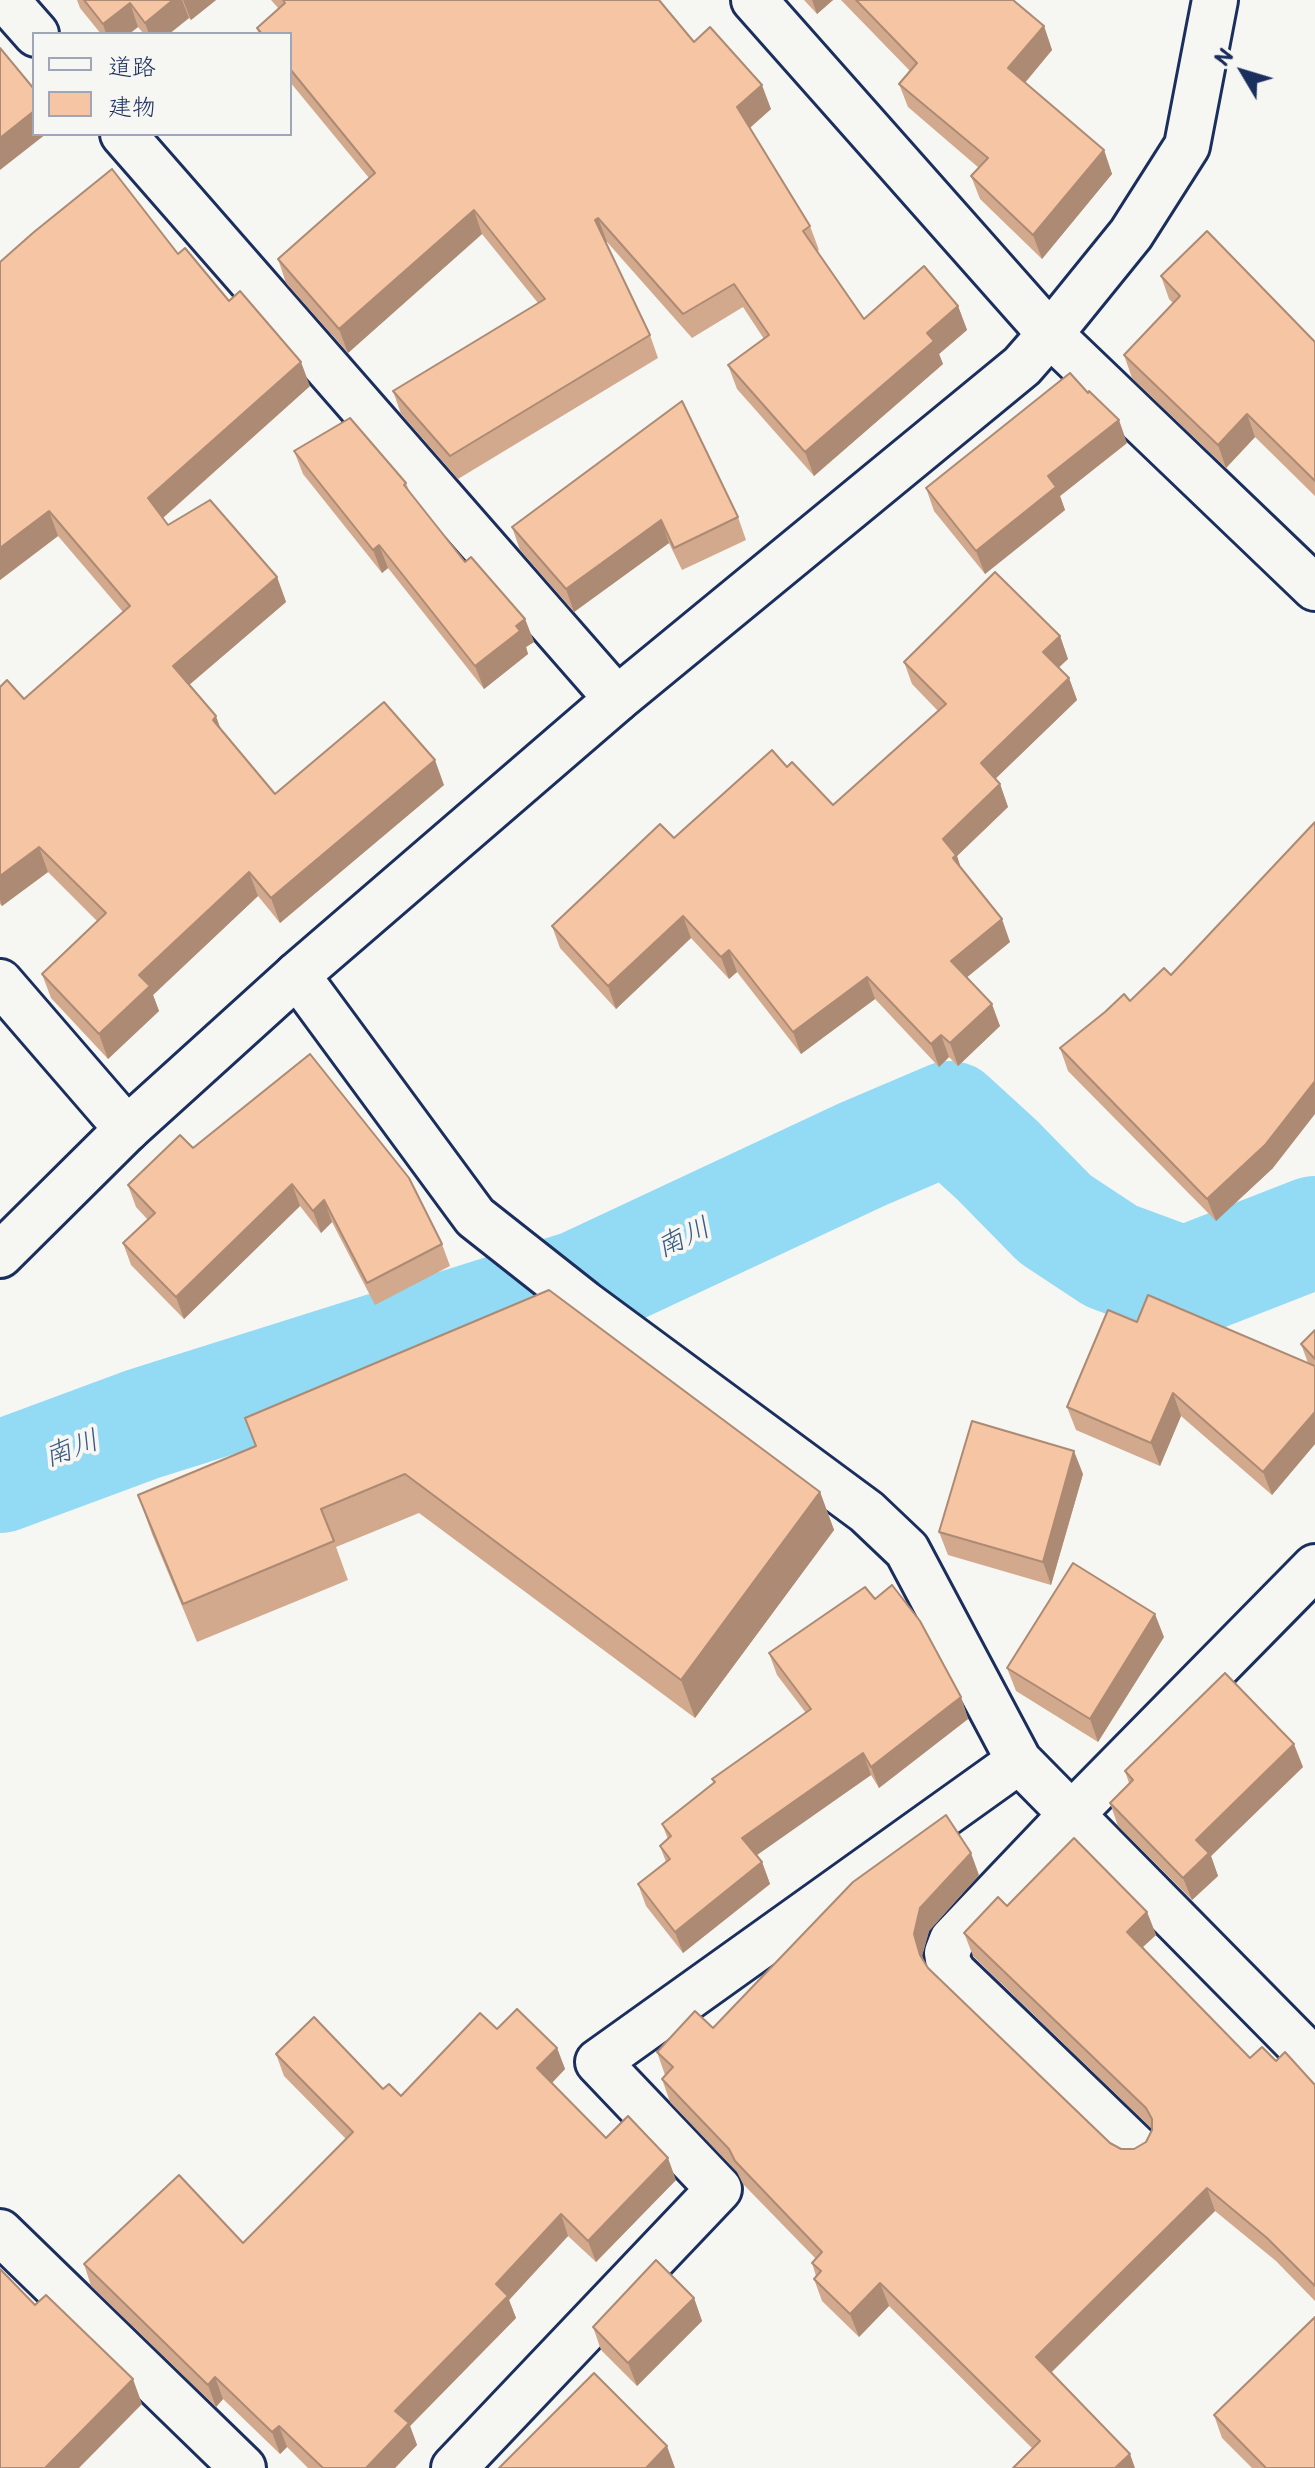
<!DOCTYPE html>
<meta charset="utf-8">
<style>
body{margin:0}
#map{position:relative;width:1315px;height:2468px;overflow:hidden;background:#f6f6f2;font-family:Itim,"Klee One",sans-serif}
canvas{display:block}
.legend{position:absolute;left:32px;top:32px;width:260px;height:104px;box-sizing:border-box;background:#f6f6f2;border:2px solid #9ea6b7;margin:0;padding:10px 14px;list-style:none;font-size:24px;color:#1b2f5e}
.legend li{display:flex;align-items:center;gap:16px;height:40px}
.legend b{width:40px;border:2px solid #9ea6b7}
.north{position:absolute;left:1203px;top:32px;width:80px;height:80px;-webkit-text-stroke:6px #f6f6f2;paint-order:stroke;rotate:308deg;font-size:22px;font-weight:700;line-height:32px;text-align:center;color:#1b2f5e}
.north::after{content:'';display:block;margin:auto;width:28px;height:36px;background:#1b2f5e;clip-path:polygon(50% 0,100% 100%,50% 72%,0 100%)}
</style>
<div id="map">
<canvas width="1315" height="2468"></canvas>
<ul class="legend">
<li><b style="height:10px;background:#f6f6f2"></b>道路</li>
<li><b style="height:22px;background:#f5c5a4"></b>建物</li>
</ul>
<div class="north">N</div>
</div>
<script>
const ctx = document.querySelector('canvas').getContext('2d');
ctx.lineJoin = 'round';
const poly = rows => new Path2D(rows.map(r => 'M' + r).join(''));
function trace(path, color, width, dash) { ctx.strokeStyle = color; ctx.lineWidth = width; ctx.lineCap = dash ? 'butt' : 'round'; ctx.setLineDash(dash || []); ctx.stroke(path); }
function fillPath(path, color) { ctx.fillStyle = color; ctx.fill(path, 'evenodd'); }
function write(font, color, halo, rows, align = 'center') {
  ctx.font = font + ' Itim,"Klee One",sans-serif'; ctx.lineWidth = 8; ctx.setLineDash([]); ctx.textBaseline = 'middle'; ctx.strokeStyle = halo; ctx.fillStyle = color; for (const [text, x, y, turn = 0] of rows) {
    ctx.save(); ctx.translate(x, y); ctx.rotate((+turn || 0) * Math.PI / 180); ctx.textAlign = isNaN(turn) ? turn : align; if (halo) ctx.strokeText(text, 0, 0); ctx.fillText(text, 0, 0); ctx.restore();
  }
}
const river = poly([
 [0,1477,143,1424,581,1286,863,1154,950,1117,997,1160,1055,1219,1111,1256,1184,1283,1315,1232]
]);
const minor = poly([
 [6,0,36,34],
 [754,0,1050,334,1315,588],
 [123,134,617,699],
 [297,975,475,1217,584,1303,867,1512,907,1550,1019,1761,1315,2061],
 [0,982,127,1129],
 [1136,2148,954,1973,949,1965,947,1953,952,1940,1071,1815,1315,1567],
 [0,2232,243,2468],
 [454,2468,719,2189,598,2062,1019,1761]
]);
const tertiary = poly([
 [0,1255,127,1129,297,975,617,699,1022,366,1050,334,1131,234,1187,146,1215,0]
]);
const wall = poly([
 [77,0,216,0,191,20,189,18,169,34,144,34,138,27,129,34,101,34,80,8],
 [271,0,659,0,694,42,771,109,750,128,810,226,819,250,817,251,864,319,958,306,967,330,939,354,943,364,814,476,737,389,728,365,764,339,743,307,692,338,607,242,605,243,650,335,658,358,458,479,401,414,393,391,538,303,482,234,348,353,286,283,278,259,369,178,290,82,290,34,259,34,257,28,279,9],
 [804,0,833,0,817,14],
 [841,0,1013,0,1044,26,1052,50,1025,83,1104,150,1112,174,1042,259,980,199,971,176,979,168,908,107,899,84,910,71],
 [178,254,229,301,310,386,163,518,168,525,277,577,286,602,189,685,221,730,275,794,444,785,280,923,258,896,153,995,159,1011,108,1059,51,998,42,974,97,921,48,872,2,906,0,904,0,687,24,699,123,612,58,536,0,580,0,262],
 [1161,276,1315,342,1315,496,1255,437,1226,468,1132,378,1124,355,1174,304,1169,299],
 [1127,443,1060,496,1065,510,985,574,934,511,926,488],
 [294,451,406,483,410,493,465,562,525,619,534,642,526,647,528,654,484,689,388,568,382,573,303,474],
 [738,517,746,540,682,570,669,543,574,612,520,550,512,527],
 [1060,636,1068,659,1058,667,1069,678,1077,700,995,779,1000,784,1008,807,957,856,961,868,1010,942,967,977,1000,1026,958,1066,949,1057,939,1067,875,999,801,1054,737,972,729,979,691,938,616,1009,560,948,552,926,674,838,787,767,833,805,938,711,912,684,904,662],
 [1060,1048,1273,1168,1216,1221,1068,1071],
 [310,1054,442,1244,450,1266,375,1305,332,1222,321,1233,300,1206,184,1319,131,1265,123,1243,148,1220,136,1207,128,1185,193,1148],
 [1137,1322,1308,1363,1301,1344,1315,1330,1315,1444,1272,1495,1181,1416,1160,1466,1076,1430,1067,1407],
 [245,1418,820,1492,834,1530,695,1718,419,1513,336,1547,348,1580,197,1642,152,1534,138,1495,255,1446],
 [1083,1474,1051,1585,948,1555,939,1532],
 [1164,1637,1098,1742,1016,1691,1007,1668],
 [769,1653,961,1697,968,1719,879,1788,871,1775,756,1855,762,1862,770,1884,683,1953,646,1906,638,1884,666,1862,660,1846,668,1839,662,1824,714,1783,712,1779,806,1713,777,1675],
 [1303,1767,1211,1856,1218,1876,1192,1900,1118,1826,1110,1803,1129,1783,1125,1771],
 [979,1875,929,1931,922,1956,924,1961,928,1968,1110,2143,1121,2149,1134,2149,1146,2142,1152,2129,973,1956,964,1933,1007,1906,1147,1912,1156,1935,1143,1947,1250,2058,1276,2061,1315,2085,1315,2301,1276,2261,1215,2211,1052,2372,1130,2454,1033,2449,889,2306,859,2337,822,2301,814,2279,816,2276,812,2263,816,2259,743,2184,737,2172,670,2102,662,2079,665,2075,657,2052,713,2028],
 [497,2029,557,2048,565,2069,552,2083,606,2138,676,2180,596,2262,568,2236,509,2300,516,2318,410,2426,417,2445,395,2468,308,2468,287,2447,280,2454,223,2399,216,2407,91,2286,84,2264,243,2243,346,2139,284,2076,276,2054,383,2089,401,2096],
 [694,2298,702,2321,637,2386,601,2350,593,2327],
 [1214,2415,1315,2468,1252,2468,1222,2438]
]);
const shadedWall = poly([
 [173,0,182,0,189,18,169,34,149,34,145,23],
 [183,0,216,0,191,20],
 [812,0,833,0,817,14],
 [130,3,138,27,129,34,106,34,103,24],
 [1044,26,1052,50,1017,92,1008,68],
 [762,85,771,109,746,131,737,107],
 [34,111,34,134,46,134,0,170,0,138],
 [1104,150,1112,174,1042,259,1033,235],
 [474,210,482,234,348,353,339,329],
 [598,218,607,242,603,244,595,220],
 [958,306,967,330,939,354,943,364,814,476,805,452,927,333],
 [301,362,310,386,157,523,148,498],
 [1247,414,1255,437,1226,468,1218,445],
 [1119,420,1127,443,1060,496,1065,510,985,574,976,551,1048,476],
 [49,511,58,536,0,580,0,548],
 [661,520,669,543,574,612,566,589],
 [379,545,388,568,382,573,373,550],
 [277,577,286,602,182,691,173,666],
 [525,619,534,642,526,647,528,654,484,689,475,666,516,626],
 [1060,636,1068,659,1052,674,1043,652],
 [1069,678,1077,700,989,785,981,763],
 [216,716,225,741,213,720],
 [435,760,444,785,280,923,271,898],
 [1000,784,1008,807,957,856,964,878,943,839],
 [39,847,48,872,2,906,0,900,0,876],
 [249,872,258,896,153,995,159,1011,108,1059,99,1034,139,975],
 [683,916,691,938,616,1009,608,986],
 [1002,919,1010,942,960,983,951,961],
 [729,950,737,972,729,979,721,957],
 [867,977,875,999,801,1054,793,1032],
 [992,1004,1000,1026,958,1066,950,1043],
 [941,1035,949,1057,939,1067,931,1044],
 [1315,1081,1315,1114,1273,1168,1216,1221,1207,1199],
 [292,1184,300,1206,184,1319,176,1297],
 [324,1200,332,1222,321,1233,313,1211],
 [1173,1393,1181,1416,1160,1466,1151,1443],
 [1315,1412,1315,1444,1272,1495,1263,1472],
 [1074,1451,1083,1474,1051,1585,1043,1562],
 [820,1492,834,1530,695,1718,681,1680],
 [1155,1614,1164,1637,1098,1742,1090,1719],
 [961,1697,968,1719,879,1788,871,1767],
 [1294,1744,1303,1767,1211,1856,1218,1876,1192,1900,1183,1878,1196,1840],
 [863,1753,871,1775,750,1860,742,1838],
 [971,1853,979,1875,929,1931,922,1956,928,1978,920,1955,914,1934,920,1908],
 [762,1862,770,1884,683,1953,675,1932],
 [1147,1912,1156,1935,1135,1954,1127,1932],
 [557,2048,565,2069,545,2090,537,2068],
 [668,2158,676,2180,596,2262,588,2241],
 [1207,2188,1215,2211,1044,2379,1036,2357],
 [561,2214,568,2236,509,2300,516,2318,410,2426,417,2445,395,2468,366,2468,395,2411,496,2284],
 [880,2283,889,2306,859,2337,850,2314],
 [694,2298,702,2321,637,2386,628,2363],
 [215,2377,223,2399,216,2407,208,2385],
 [133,2379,142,2404,79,2468,45,2468],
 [279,2426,287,2447,280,2454,272,2432],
 [667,2446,675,2468,646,2468],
 [1130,2454,1135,2468,1115,2468]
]);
const building = poly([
 [84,0,173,0,145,23,130,3,103,24,84,0],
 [283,0,659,0,694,42,710,27,762,85,737,107,810,226,803,231,864,319,924,266,958,306,927,333,934,341,805,452,728,365,769,335,734,284,683,314,598,218,595,220,650,335,450,456,393,391,545,299,474,210,339,329,278,259,375,173,290,69,290,34,262,34,257,28,285,3,283,0],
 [856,0,1013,0,1044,26,1008,68,1104,150,1033,235,971,176,988,158,899,84,917,63,856,0],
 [0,48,34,89,34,111,0,138,0,48],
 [112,169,178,254,185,248,229,301,240,291,301,362,148,498,168,525,210,500,277,577,173,666,216,716,213,720,275,794,384,702,435,760,271,898,249,872,139,975,150,986,99,1034,42,974,106,913,39,847,0,876,0,687,7,680,24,699,130,606,49,511,0,548,0,262,34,232,112,169],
 [1207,231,1315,342,1315,481,1247,414,1218,445,1124,355,1180,296,1161,276,1207,231],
 [1070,373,1088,393,1089,391,1119,420,1048,476,1056,487,976,551,926,488,1070,373],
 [682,401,738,517,674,548,661,520,566,589,512,527,682,401],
 [350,418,406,483,404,485,465,562,471,557,525,619,516,626,520,631,475,666,379,545,373,550,294,451,350,418],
 [995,572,1060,636,1043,652,1069,678,981,763,1000,784,943,839,956,855,953,858,1002,919,951,961,992,1004,950,1043,941,1035,931,1044,867,977,793,1032,729,950,721,957,683,916,608,986,552,926,660,824,674,838,772,750,787,767,792,762,833,805,946,704,904,662,995,572],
 [1315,822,1315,1081,1265,1145,1207,1199,1060,1048,1105,1012,1124,994,1130,1001,1164,968,1171,975,1315,822],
 [310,1054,409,1178,442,1244,367,1283,324,1200,313,1211,292,1184,176,1297,123,1243,155,1213,128,1185,180,1135,193,1148,310,1054],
 [549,1290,820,1492,681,1680,405,1474,321,1509,334,1541,183,1604,138,1495,256,1446,245,1418,549,1290],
 [1148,1295,1315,1366,1315,1412,1263,1472,1173,1393,1151,1443,1067,1407,1108,1310,1137,1322,1148,1295],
 [1315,1330,1315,1359,1301,1344,1315,1330],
 [972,1421,1074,1451,1043,1562,939,1532,972,1421],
 [1073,1563,1155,1614,1090,1719,1007,1668,1073,1563],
 [892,1585,920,1621,961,1697,871,1767,863,1753,742,1838,762,1862,675,1932,638,1884,670,1859,660,1846,671,1836,662,1824,715,1782,712,1779,811,1709,769,1653,865,1587,875,1599,892,1585],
 [1225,1673,1294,1744,1196,1840,1209,1853,1183,1878,1110,1803,1133,1780,1125,1771,1225,1673],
 [946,1815,971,1853,920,1908,914,1934,920,1955,928,1968,1110,2143,1121,2149,1134,2149,1146,2142,1152,2130,1152,2119,1146,2108,964,1933,998,1897,1007,1906,1074,1838,1147,1912,1127,1932,1250,2058,1262,2047,1276,2061,1285,2052,1315,2085,1315,2286,1267,2238,1207,2188,1036,2357,1130,2454,1115,2468,1013,2468,1040,2441,880,2283,850,2314,814,2279,821,2271,812,2263,822,2252,735,2161,729,2149,662,2079,673,2067,657,2052,695,2011,713,2028,853,1882,946,1815],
 [517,2009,557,2048,537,2068,606,2138,628,2116,668,2158,588,2241,561,2214,496,2284,508,2296,395,2411,409,2423,366,2468,323,2468,279,2426,272,2432,215,2377,208,2385,84,2264,179,2175,243,2243,353,2132,276,2054,314,2017,383,2089,389,2084,401,2096,480,2013,497,2029,517,2009],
 [656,2260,694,2298,628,2363,593,2327,656,2260],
 [0,2269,35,2305,46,2295,133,2379,45,2468,0,2468,0,2269],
 [1315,2317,1315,2468,1266,2468,1214,2415,1315,2317],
 [594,2373,667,2446,646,2468,499,2468,594,2373]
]);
const waterNames = [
 ["南川",684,1239,-25],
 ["南川",72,1450,-20]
];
trace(river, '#93daf4', 112);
trace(minor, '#1b2f5e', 50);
trace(tertiary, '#1b2f5e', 50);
trace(minor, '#f6f6f2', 44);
trace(tertiary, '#f6f6f2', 44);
fillPath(wall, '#d3a98d');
fillPath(shadedWall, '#ac8a73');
fillPath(building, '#f5c5a4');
trace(building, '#ac8a73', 2);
write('italic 28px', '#395a84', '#f6f6f2', waterNames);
</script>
